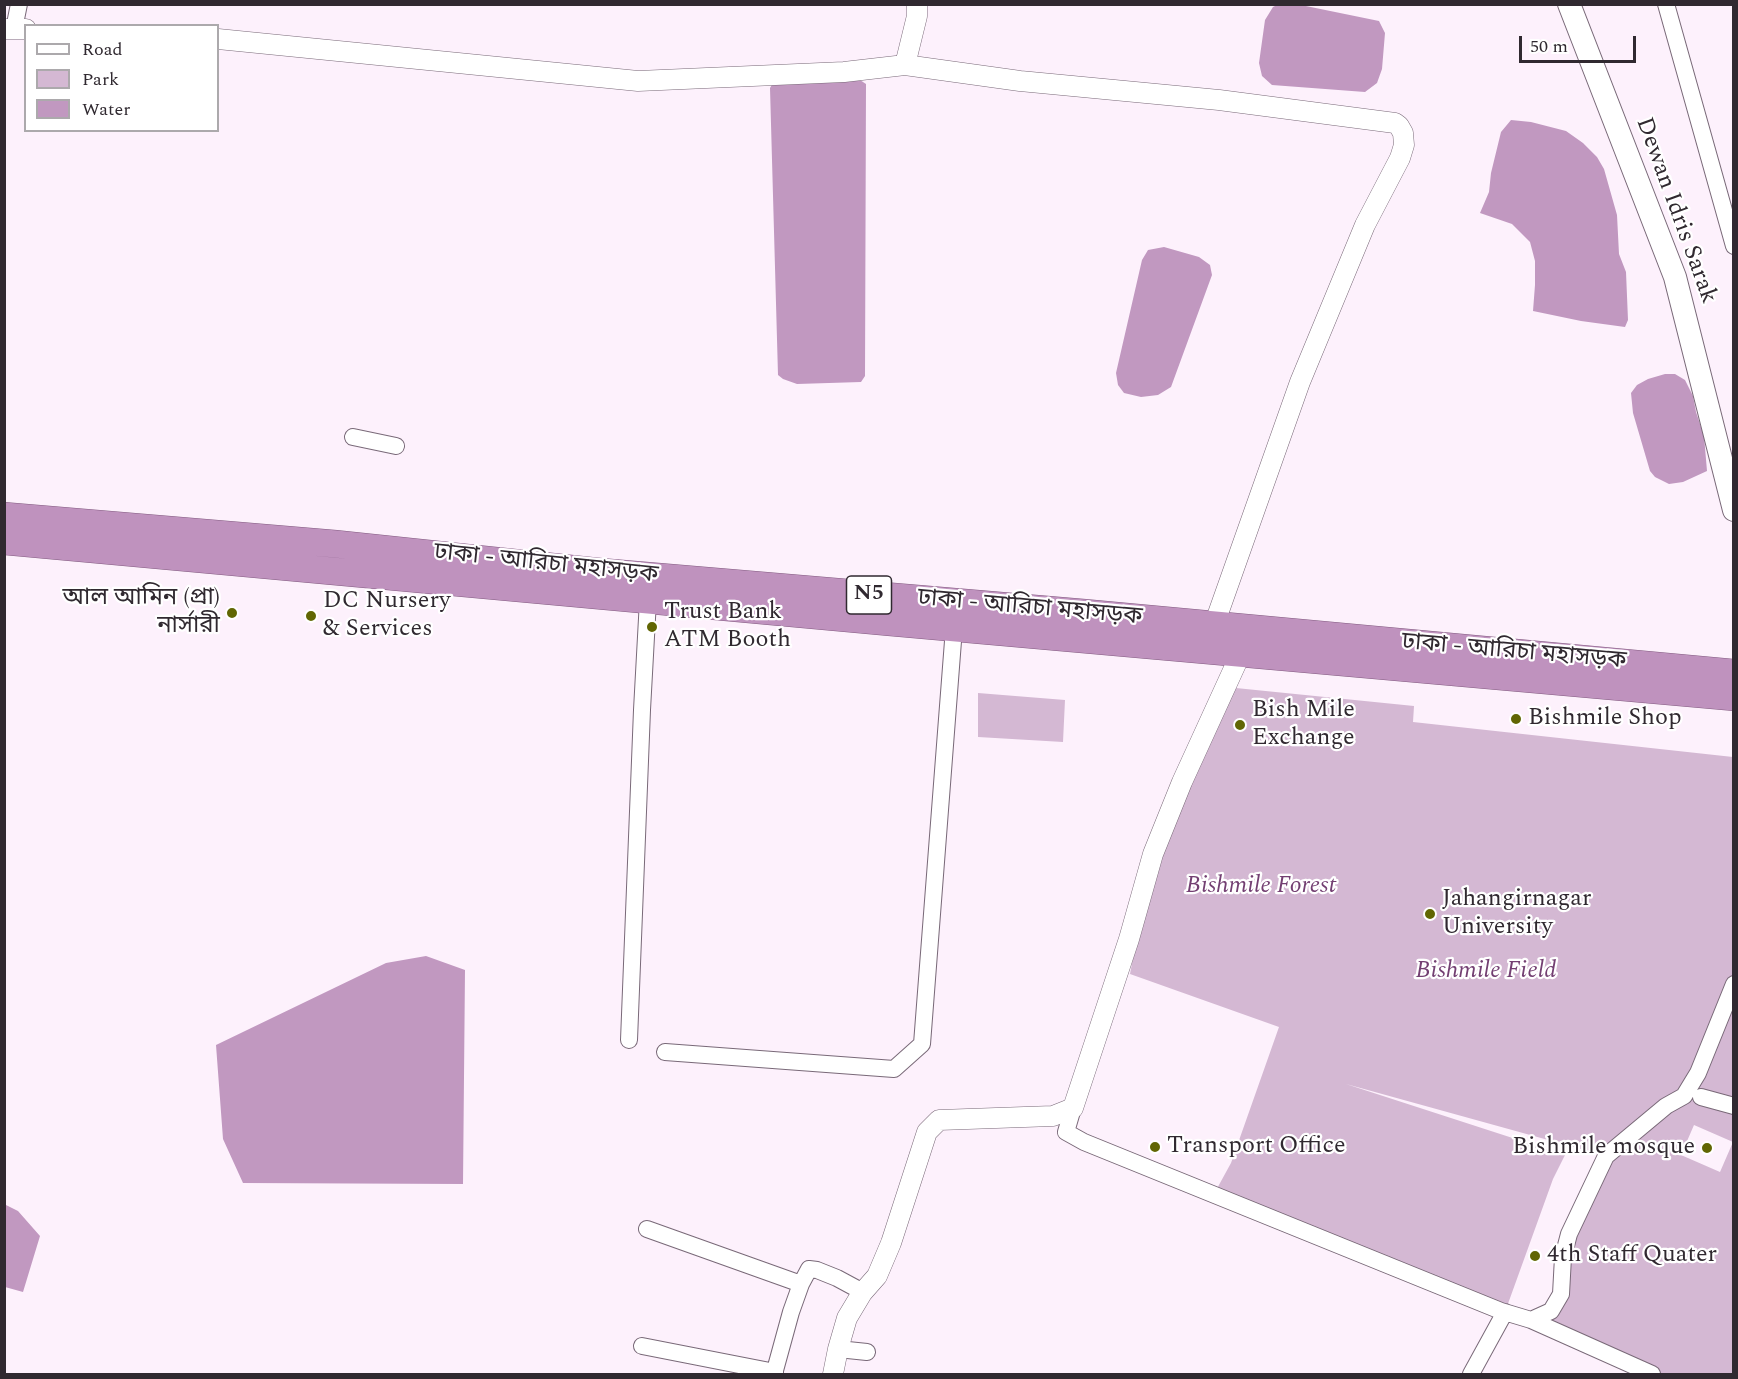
<!DOCTYPE html>
<meta charset="utf-8">
<style>
body{margin:0}
#map{position:relative;width:1738px;height:1379px;overflow:hidden;background:#fdf1fc;font-family:Spectral,serif}
canvas{display:block}
.frame{position:absolute;inset:0;border:6px solid #302930;pointer-events:none}
.legend{position:absolute;left:24px;top:24px;width:195px;height:108px;box-sizing:border-box;background:#fff;border:2px solid #aca9ac;margin:0;padding:8px 10px;list-style:none;font-size:18px;color:#302930}
.legend li{display:flex;align-items:center;gap:12px;height:30px}
.legend b{width:30px;border:2px solid #aca9ac}
.scale{position:absolute;left:1519px;top:36px;width:117px;height:27px;box-sizing:border-box;border:3px solid #302930;border-top:0;padding-left:8px;font-size:18px;line-height:21px;white-space:nowrap;color:#302930;-webkit-text-stroke:4px #fff;paint-order:stroke}
</style>
<div id="map">
<canvas width="1738" height="1379"></canvas>
<div class="frame"></div>
<ul class="legend">
<li><b style="height:8px;background:#fff"></b>Road</li>
<li><b style="height:16px;background:#d4b8d3"></b>Park</li>
<li><b style="height:16px;background:#c198c0"></b>Water</li>
</ul>
<div class="scale">50 m</div>
</div>
<script>
const ctx = document.querySelector('canvas').getContext('2d');
ctx.lineJoin = 'round';
function fillPath(path, color) { ctx.fillStyle = color; ctx.fill(path, 'evenodd'); }
const poly = rows => new Path2D(rows.map(r => 'M' + r).join(''));
function trace(path, color, width, dash) { ctx.strokeStyle = color; ctx.lineWidth = width; ctx.lineCap = dash ? 'butt' : 'round'; ctx.setLineDash(dash || []); ctx.stroke(path); }
function write(font, color, halo, rows, align = 'center') {
  ctx.font = font + ' Spectral,"Noto Sans Bengali",serif'; ctx.lineWidth = 4.5; ctx.setLineDash([]); ctx.textBaseline = 'middle'; ctx.strokeStyle = halo; ctx.fillStyle = color; for (const [text, x, y, turn = 0] of rows) {
    ctx.save(); ctx.translate(x, y); ctx.rotate((+turn || 0) * Math.PI / 180); ctx.textAlign = isNaN(turn) ? turn : align; if (halo) ctx.strokeText(text, 0, 0); ctx.fillText(text, 0, 0); ctx.restore();
  }
}
const green = poly([
 [1226,687,1414,706,1413,722,1733,757,1733,1374,1652,1374,1538,1323,1551,1311,1561,1272,1606,1156,1346,1084,1565,1155,1553,1179,1505,1312,1214,1194,1231,1163,1279,1027,1130,974,1153,854],
 [1694,1125,1733,1142,1720,1172,1681,1155],
 [978,693,1065,700,1063,742,978,737]
]);
const water = poly([
 [1277,5,1301,5,1379,21,1385,33,1382,69,1377,83,1365,92,1272,85,1262,76,1259,63,1265,20,1273,7],
 [860,80,866,84,865,376,861,382,797,384,783,379,778,375,770,88,774,81],
 [1511,120,1531,122,1566,131,1583,143,1597,157,1604,169,1617,215,1619,254,1626,272,1628,320,1625,327,1581,321,1533,311,1535,285,1535,261,1530,242,1512,224,1480,213,1489,192,1491,173,1501,132],
 [1164,247,1199,257,1210,265,1212,275,1171,387,1158,395,1141,397,1124,393,1118,385,1116,373,1142,260,1148,250],
 [1665,374,1675,374,1685,380,1693,396,1696,412,1704,436,1707,471,1683,482,1669,484,1655,477,1650,471,1633,413,1631,393,1637,385,1648,379],
 [426,956,465,970,463,1184,243,1183,223,1139,216,1045,386,963],
 [4,1204,18,1211,40,1236,23,1292,5,1287]
]);
const minor = poly([
 [1666,4,1734,246],
 [14,29,19,4],
 [353,437,396,446],
 [629,1040,642,710,648,600],
 [665,1052,894,1069,922,1044,954,628],
 [1701,1097,1734,1106],
 [1073,1108,1066,1132,1084,1142,1501,1311,1531,1320,1551,1311,1561,1294,1563,1257,1569,1234,1606,1156,1666,1106,1684,1096,1698,1073,1734,984],
 [647,1229,801,1284],
 [1531,1320,1652,1374],
 [642,1346,775,1372],
 [838,1349,867,1352],
 [774,1374,791,1312,801,1284,809,1269,817,1270,837,1278,863,1292],
 [1471,1374,1505,1312]
]);
const tertiary = poly([
 [4,29,26,29],
 [218,39,638,81,844,72,905,65,917,16,917,4],
 [905,65,1020,81,1219,100,1395,123,1399,126,1403,133,1404,145,1400,158,1365,225,1300,382,1214,625],
 [833,1374,838,1349,847,1318,862,1293,877,1276,891,1243,927,1132,939,1120,1053,1116,1073,1108,1129,939,1153,854,1182,782,1241,653]
]);
const secondary = poly([
 [1569,4,1675,277,1734,510]
]);
const trunk = poly([
 [4,516,336,544,601,572,1085,613,1734,673],
 [4,541,889,622,1734,697]
]);
const markers = [
 [232,613,6,"#616603"],
 [311,616,6,"#616603"],
 [652,627,6,"#616603"],
 [1516,719,6,"#616603"],
 [1240,725,6,"#616603"],
 [1430,914,6,"#616603"],
 [1155,1147,6,"#616603"],
 [1707,1148,6,"#616603"],
 [1535,1256,6,"#616603"]
];
const shields = [
 [869,595,45]
];
const shieldNames = [
 ["N5",869,595]
];
const streetNames = [
 ["Dewan Idris Sarak",1675,211,70],
 ["ঢাকা - আরিচা মহাসড়ক",546,565,6],
 ["ঢাকা - আরিচা মহাসড়ক",1030,609,5],
 ["ঢাকা - আরিচা মহাসড়ক",1514,653,5]
];
const poiNames = [
 ["আল আমিন (প্রা)",220,599,"right"],
 ["নার্সারী",220,627,"right"],
 ["DC Nursery",323,602],
 ["& Services",323,630],
 ["Trust Bank",664,613],
 ["ATM Booth",664,641],
 ["Bish Mile",1252,711],
 ["Exchange",1252,739],
 ["Bishmile Shop",1528,719],
 ["Jahangirnagar",1442,900],
 ["University",1442,928],
 ["Transport Office",1167,1147],
 ["Bishmile mosque",1695,1148,"right"],
 ["4th Staff Quater",1547,1256]
];
const parkNames = [
 ["Bishmile Forest",1261,887],
 ["Bishmile Field",1486,972]
];
fillPath(green, '#d4b8d3');
fillPath(water, '#c198c0');
trace(minor, '#796978', 18);
trace(tertiary, '#796978', 21);
trace(secondary, '#796978', 24);
trace(trunk, '#835c81', 28);
trace(minor, '#fff', 16);
trace(tertiary, '#fff', 20);
trace(secondary, '#fff', 22);
trace(trunk, '#bf92be', 27);
for (const [x, y, r, color] of markers) { const dot = new Path2D(); dot.arc(x, y, r, 0, 2 * Math.PI); ctx.fillStyle = color; ctx.fill(dot); trace(dot, '#fff', 2); }
for (const [x, y, w] of shields) { const box = new Path2D(); box.roundRect(x - w / 2, y - 19, w, 38, 4.5); ctx.fillStyle = '#fff'; ctx.fill(box); trace(box, '#302930', 1.5); }
write('bold 22px', '#302930', null, shieldNames);
write('24px', '#302930', '#fff', streetNames);
write('24px', '#302930', '#fff', poiNames, 'left');
write('italic 24px', '#733f72', '#fff', parkNames);
</script>
